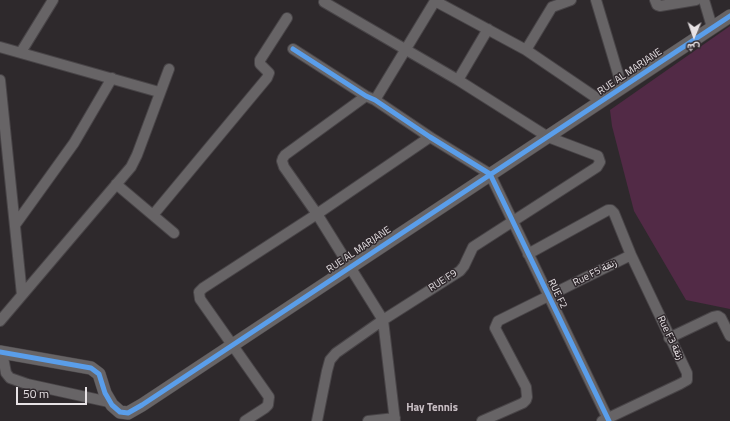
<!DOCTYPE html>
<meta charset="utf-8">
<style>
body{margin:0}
#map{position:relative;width:730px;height:421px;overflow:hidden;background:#2e292c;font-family:"Titillium Web",Vazirmatn,sans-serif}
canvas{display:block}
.north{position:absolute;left:674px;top:16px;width:40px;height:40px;-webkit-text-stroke:3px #2f282c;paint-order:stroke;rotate:182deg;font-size:11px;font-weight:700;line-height:16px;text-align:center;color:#e7e2e5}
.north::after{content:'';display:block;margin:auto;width:14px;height:18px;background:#e7e2e5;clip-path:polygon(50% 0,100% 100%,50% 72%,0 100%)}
.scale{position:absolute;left:16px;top:387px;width:71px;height:18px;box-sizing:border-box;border:2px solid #e7e2e5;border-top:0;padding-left:5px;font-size:12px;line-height:14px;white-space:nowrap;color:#e7e2e5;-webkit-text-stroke:3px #2f282c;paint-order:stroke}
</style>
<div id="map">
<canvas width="730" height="421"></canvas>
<div class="north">ش</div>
<div class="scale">50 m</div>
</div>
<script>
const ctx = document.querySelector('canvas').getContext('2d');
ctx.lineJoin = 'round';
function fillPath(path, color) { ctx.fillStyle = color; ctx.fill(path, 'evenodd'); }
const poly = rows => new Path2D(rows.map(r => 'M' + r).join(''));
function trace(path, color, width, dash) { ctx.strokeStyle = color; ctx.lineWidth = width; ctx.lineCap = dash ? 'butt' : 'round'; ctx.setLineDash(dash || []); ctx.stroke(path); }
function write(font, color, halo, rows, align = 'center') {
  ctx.font = font + ' "Titillium Web",Vazirmatn,sans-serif'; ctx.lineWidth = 3; ctx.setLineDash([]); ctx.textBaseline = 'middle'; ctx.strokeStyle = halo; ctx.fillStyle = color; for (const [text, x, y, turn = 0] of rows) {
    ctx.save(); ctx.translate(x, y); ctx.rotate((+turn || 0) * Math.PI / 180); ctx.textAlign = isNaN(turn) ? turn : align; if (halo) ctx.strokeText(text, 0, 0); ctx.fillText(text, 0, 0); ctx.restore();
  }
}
const green = poly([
 [730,26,730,309,686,300,634,211,612,126,610,110]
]);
const minor = poly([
 [596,0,622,87],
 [655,0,657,5,660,6,696,0],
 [704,0,712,27],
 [0,47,159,92],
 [293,49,366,96,375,100,430,137,490,174,609,421],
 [526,50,552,7,571,0],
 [21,52,53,0],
 [0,80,22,295],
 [458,80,488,29],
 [366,96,285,155,283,158,282,161,284,167,317,214,383,320,395,421],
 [375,100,435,1,526,50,601,101],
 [116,184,174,233],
 [153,215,267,78,269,73,260,64,260,60,287,18],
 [15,225,74,143,112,78],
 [528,254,608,210,611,210,614,213,631,255,687,373,687,380,680,384,602,421],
 [0,321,131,167,137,155,169,69],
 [669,338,713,317,718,316,721,318,730,336],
 [2,352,6,373,10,378,27,384,109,402],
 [245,421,265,408,268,405,269,397,200,299,199,292,203,288,317,214,430,137],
 [317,421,327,371,330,360,336,353,383,320,460,271,464,266,473,247,597,167,600,162,598,156,548,137,458,80,324,2],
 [368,421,395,418],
 [482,421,523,403,526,400,527,397,526,387,495,328,498,321,631,255]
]);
const tertiary = poly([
 [0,352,91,368,99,374,105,393,112,405,120,412,128,413,142,405,730,16]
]);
const cycleway = poly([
 [293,49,366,96,375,100,430,137,490,174,609,421],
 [0,352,91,368,99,374,105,393,112,405,120,412,128,413,142,405,730,16]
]);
const streetNames = [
 ["RUE AL MARJANE",630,72,-34],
 ["RUE AL MARJANE",359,250,-34],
 ["Rue F5 زنقة",595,273,-27],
 ["RUE F9",443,281,-33],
 ["RUE F2",557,294,64],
 ["Rue F3 زنقة",670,338,64]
];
const neighbourhoodNames = [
 ["Hay Tennis",432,408]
];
fillPath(green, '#522a46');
trace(minor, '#484447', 12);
trace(tertiary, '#484447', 14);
trace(minor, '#676466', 10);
trace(tertiary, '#676466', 13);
trace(cycleway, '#5a9eea', 5);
write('10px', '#e7e2e5', '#2f282c', streetNames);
write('bold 11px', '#cac1c6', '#2f282c', neighbourhoodNames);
</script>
